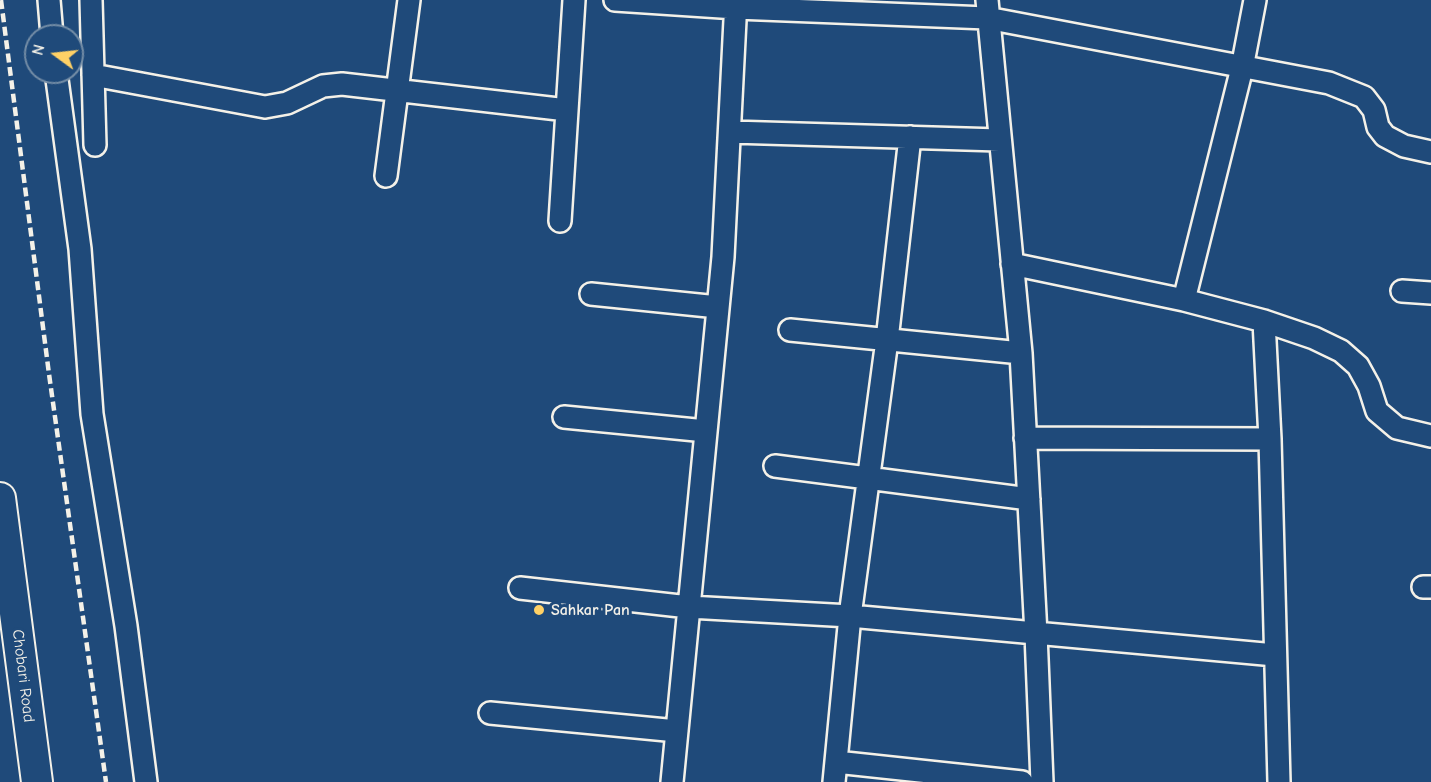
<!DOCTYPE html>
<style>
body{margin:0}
#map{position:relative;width:1431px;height:782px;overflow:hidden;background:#1f4a7a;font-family:"Comic Neue",sans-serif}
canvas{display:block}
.north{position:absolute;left:24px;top:24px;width:60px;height:60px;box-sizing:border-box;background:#1f4a7a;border:2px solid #748da6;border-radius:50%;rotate:285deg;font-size:16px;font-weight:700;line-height:24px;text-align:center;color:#f4f1e8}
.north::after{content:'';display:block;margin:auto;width:21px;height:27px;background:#ffd166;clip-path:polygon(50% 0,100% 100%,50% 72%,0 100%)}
</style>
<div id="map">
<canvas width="1431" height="782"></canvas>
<div class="north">N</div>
</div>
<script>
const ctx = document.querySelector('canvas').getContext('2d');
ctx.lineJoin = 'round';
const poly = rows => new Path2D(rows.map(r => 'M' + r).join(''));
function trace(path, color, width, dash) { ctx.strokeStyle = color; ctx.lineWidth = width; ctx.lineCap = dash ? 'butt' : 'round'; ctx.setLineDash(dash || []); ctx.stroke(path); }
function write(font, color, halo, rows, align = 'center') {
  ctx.font = font + ' "Comic Neue",sans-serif'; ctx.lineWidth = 6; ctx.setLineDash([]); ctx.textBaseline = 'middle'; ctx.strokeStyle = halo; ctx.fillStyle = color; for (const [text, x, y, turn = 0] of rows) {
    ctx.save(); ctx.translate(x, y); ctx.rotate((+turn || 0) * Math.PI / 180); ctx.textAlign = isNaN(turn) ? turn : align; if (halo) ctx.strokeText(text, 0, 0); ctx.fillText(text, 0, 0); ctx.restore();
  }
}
const street = poly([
 [49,0,52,36],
 [91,0,95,145],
 [615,0,736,8,987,18,1329,83,1364,97,1374,110,1378,127,1385,136,1404,146,1431,152],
 [987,0,1021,353,1036,634,1042,782],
 [56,72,80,249,92,414,126,626,146,782],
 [93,75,265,107,287,103,323,86,342,84,567,110],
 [731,132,999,140],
 [386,176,409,0],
 [560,221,574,0],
 [1012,264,1184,300,1264,321,1314,338,1341,351,1358,366,1369,386,1377,411,1397,428,1431,436],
 [1402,291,1431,293],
 [591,294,718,307],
 [1184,300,1242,68,1255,0],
 [1264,321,1270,439,1279,782],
 [790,330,1021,353],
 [564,417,706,431],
 [1025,438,1270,439],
 [775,466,1029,499],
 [1423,587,1431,587],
 [520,588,689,607,850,616,1275,655],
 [490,713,677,731],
 [836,762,1022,782],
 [672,782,723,257,736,0],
 [834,782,850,616,887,340,910,137]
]);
const secondary = poly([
 [0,498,37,782]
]);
const rail = poly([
 [1,0,49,374,106,782]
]);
const markers = [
 [539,610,6,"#ffd166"]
];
const poiNames = [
 ["Sahkar Pan",551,610]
];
const streetNames = [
 ["Chobari Road",23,676,83]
];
trace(street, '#f4f1e8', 26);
trace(secondary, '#f4f1e8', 34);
trace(street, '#1f4a7a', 21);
trace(secondary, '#1f4a7a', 30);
trace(rail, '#f4f1e8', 4.5, [9, 4.5]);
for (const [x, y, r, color] of markers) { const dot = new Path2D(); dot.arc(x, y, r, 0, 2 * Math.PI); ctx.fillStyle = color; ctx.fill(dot); trace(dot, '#1f4a7a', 2); }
write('bold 16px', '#f4f1e8', '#1f4a7a', poiNames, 'left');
write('16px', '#f4f1e8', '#1f4a7a', streetNames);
</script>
